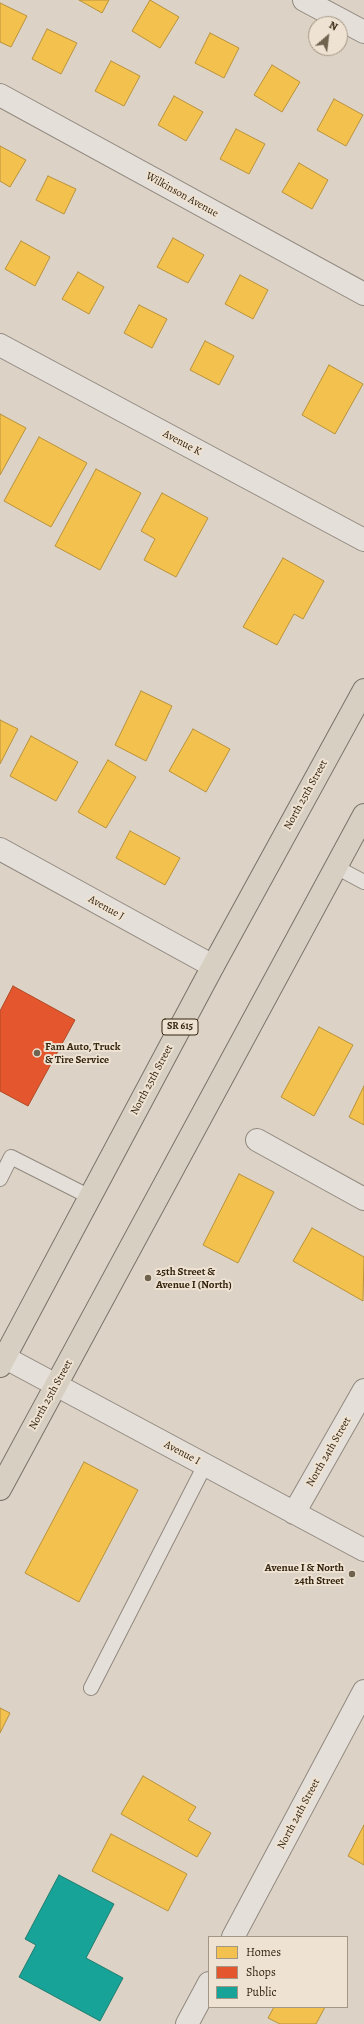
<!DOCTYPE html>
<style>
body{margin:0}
#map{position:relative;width:364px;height:2024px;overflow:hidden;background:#dcd2c5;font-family:Alegreya,serif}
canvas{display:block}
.legend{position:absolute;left:208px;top:1936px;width:140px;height:72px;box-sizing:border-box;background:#eee2d3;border:1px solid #a49684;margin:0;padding:5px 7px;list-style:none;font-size:12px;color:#35250e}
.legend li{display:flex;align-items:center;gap:8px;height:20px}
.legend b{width:20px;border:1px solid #a49684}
.north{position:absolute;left:308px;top:16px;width:40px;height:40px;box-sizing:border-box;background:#eee2d3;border:1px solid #a49684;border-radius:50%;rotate:28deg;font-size:11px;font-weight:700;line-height:16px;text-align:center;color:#35250e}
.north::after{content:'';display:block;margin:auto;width:14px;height:18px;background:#6f624e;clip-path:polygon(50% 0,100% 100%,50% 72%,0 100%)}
</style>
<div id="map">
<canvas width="364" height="2024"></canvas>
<ul class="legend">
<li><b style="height:11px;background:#f2c14e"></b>Homes</li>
<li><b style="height:11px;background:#e4572e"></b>Shops</li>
<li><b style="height:11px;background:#17a398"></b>Public</li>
</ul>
<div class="north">N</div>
</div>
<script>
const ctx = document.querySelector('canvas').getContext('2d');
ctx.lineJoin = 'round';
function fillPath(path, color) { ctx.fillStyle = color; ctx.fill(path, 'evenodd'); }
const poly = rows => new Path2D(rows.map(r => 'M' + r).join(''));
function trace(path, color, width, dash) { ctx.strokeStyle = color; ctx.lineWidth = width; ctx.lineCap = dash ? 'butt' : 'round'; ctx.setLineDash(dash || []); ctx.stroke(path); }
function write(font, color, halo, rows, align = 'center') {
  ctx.font = font + ' Alegreya,serif'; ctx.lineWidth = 4; ctx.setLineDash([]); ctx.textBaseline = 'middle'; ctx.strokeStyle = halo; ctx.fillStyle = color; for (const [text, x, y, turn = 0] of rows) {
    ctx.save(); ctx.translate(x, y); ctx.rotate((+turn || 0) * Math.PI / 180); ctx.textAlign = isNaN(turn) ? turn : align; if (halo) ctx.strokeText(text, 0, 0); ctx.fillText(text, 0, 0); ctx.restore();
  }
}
const homes = poly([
 [79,0,109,0,102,13,79,0],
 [150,0,179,17,160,48,132,31,150,0],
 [0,3,27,16,11,47,0,42,0,3],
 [47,29,77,43,61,74,32,59,47,29],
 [210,33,239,48,224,78,195,63,210,33],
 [111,61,140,76,124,106,95,91,111,61],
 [272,65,300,82,282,112,254,95,272,65],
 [174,96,203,112,186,141,158,125,174,96],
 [334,99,363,115,346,146,317,130,334,99],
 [236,129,265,144,249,174,220,159,236,129],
 [0,146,26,160,10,187,0,181,0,146],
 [299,163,328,180,312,209,282,192,299,163],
 [48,176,76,189,64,214,36,200,48,176],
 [173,238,204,255,188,283,157,267,173,238],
 [21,241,50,257,35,286,5,269,21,241],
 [78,272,104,287,89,314,62,299,78,272],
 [240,275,268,290,253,319,225,304,240,275],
 [139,305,167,319,152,348,124,333,139,305],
 [205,341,234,356,219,385,190,370,205,341],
 [329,365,363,384,335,434,302,415,329,365],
 [0,414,26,428,0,475,0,414],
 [39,437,87,463,51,527,4,501,39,437],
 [96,469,141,493,100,570,55,546,96,469],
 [162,493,208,518,176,577,144,560,155,539,141,531,162,493],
 [283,558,324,581,303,619,294,614,277,645,243,627,283,558],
 [141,691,172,706,146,761,115,745,141,691],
 [0,720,18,729,0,764,0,720],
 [193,729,230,749,206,792,169,771,193,729],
 [31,736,78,762,56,801,10,776,31,736],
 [108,760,136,777,106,828,78,812,108,760],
 [130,831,180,858,165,885,116,858,130,831],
 [319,1027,353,1045,314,1116,281,1097,319,1027],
 [364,1086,364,1125,349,1117,364,1086],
 [239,1174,274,1192,238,1263,203,1245,239,1174],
 [312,1228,364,1257,363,1301,293,1261,312,1228],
 [84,1462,138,1490,79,1602,25,1573,84,1462],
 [0,1708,10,1713,0,1733,0,1708],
 [143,1776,196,1807,188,1820,211,1833,197,1857,121,1814,143,1776],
 [364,1825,364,1865,348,1856,364,1825],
 [111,1834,187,1874,168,1911,92,1871,111,1834],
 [274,2007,325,2007,316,2024,280,2024,268,2018,274,2007]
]);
const shops = poly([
 [13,986,75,1020,28,1106,0,1091,0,1011,13,986]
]);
const public = poly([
 [59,1875,114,1904,86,1958,123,1978,100,2021,19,1977,36,1945,25,1939,59,1875]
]);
const lane = poly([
 [336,867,364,882],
 [0,1179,11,1157,90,1197],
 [91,1688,205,1465]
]);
const street = poly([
 [304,0,364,32],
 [0,95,364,294],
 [0,345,364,540],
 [0,849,213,966],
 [257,1140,364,1199],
 [0,1355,364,1550],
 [294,1513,364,1390],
 [233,1937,364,1691],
 [187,2024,209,1983]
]);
const primary = poly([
 [0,1366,213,966,364,690],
 [0,1489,364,815]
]);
const markers = [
 [37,1053,4,"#6f624e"],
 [148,1278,4,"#6f624e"],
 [352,1574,4,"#6f624e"]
];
const shields = [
 [180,1027,36]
];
const shieldNames = [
 ["SR 615",180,1027]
];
const streetNames = [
 ["Wilkinson Avenue",182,195,29],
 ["Avenue K",182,443,28],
 ["North 25th Street",306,795,-61],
 ["Avenue J",106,908,29],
 ["North 25th Street",152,1080,-62],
 ["North 25th Street",51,1395,-61],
 ["North 24th Street",329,1452,-60],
 ["Avenue I",182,1453,28],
 ["North 24th Street",299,1814,-62]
];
const poiNames = [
 ["Fam Auto, Truck",45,1047],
 ["& Tire Service",45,1060],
 ["25th Street &",156,1272],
 ["Avenue I (North)",156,1285],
 ["Avenue I & North",344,1568,"right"],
 ["24th Street",344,1581,"right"]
];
fillPath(homes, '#f2c14e');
trace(homes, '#b9923b', 1);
fillPath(shops, '#e4572e');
trace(shops, '#b04824', 1);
fillPath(public, '#17a398');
trace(public, '#207d6f', 1);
trace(lane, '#918980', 16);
trace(street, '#918980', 24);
trace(primary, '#797268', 24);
trace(lane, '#e4dfd9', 14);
trace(street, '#e4dfd9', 22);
trace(primary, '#d8cfc3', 22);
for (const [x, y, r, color] of markers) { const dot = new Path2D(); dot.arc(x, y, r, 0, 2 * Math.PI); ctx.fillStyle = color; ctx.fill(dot); trace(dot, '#eee2d3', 1.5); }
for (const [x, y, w] of shields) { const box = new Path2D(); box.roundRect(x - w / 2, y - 8, w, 16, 3); ctx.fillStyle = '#eee2d3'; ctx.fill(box); trace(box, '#35250e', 1); }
write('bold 10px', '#35250e', null, shieldNames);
write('11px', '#35250e', '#eee2d3', streetNames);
write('bold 11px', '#35250e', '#eee2d3', poiNames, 'left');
</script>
